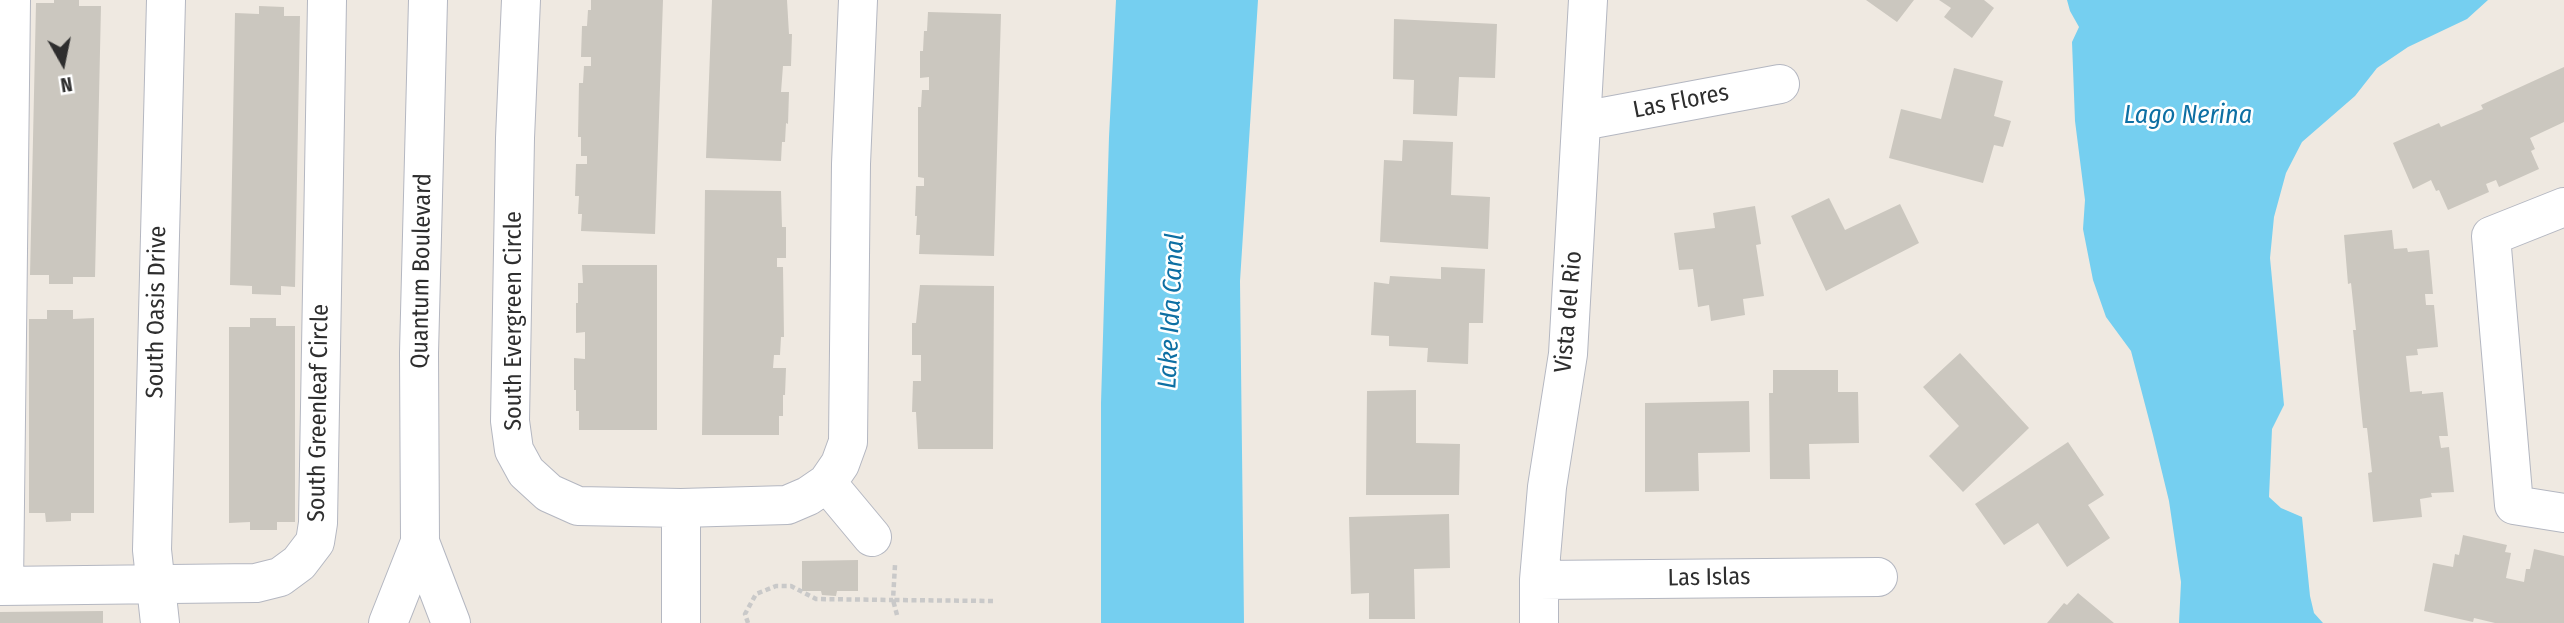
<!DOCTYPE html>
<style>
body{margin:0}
#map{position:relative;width:2564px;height:623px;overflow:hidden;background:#efe9e1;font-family:"Fira Sans Condensed",sans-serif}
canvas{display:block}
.north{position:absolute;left:28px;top:28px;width:70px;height:70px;-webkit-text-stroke:5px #fff;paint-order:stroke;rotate:171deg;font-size:19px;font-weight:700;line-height:28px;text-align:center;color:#2e2e2e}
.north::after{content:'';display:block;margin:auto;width:24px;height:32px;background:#2e2e2e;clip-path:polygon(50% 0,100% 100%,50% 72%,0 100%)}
</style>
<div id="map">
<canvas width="2564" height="623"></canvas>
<div class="north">N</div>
</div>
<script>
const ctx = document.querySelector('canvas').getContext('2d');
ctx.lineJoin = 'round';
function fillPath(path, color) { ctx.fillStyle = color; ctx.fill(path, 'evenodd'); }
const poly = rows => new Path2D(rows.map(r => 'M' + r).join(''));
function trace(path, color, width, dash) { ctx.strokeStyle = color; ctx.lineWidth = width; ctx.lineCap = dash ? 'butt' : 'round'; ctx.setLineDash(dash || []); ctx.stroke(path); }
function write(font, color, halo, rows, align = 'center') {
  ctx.font = font + ' "Fira Sans Condensed",sans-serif'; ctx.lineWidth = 5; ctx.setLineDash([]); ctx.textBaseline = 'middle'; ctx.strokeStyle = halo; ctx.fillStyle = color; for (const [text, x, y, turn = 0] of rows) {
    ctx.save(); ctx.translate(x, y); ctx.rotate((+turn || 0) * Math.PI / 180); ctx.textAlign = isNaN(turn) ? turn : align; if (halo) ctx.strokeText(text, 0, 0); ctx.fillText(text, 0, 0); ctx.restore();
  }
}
const water = poly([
 [1116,0,1258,0,1240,281,1244,623,1101,623,1101,403,1109,137],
 [2067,0,2488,0,2467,19,2408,47,2377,68,2355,96,2302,142,2286,173,2274,217,2270,258,2284,405,2272,429,2269,497,2281,508,2302,517,2310,596,2314,613,2323,623,2179,623,2181,582,2169,501,2153,435,2131,351,2106,317,2093,280,2083,229,2085,200,2075,121,2072,42,2079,27,2070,11]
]);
const building = poly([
 [54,0,79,0,79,6,101,6,95,277,73,277,73,284,49,284,49,275,30,275,36,3,54,3],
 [591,0,663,0,655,234,581,231,582,214,578,214,579,196,575,196,576,164,587,164,587,156,581,156,581,137,578,137,579,83,583,83,584,66,591,66,591,57,581,57,582,26,587,26,588,10,591,10],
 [712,0,787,0,789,34,792,34,791,66,783,66,781,92,789,92,788,124,786,123,785,142,782,142,781,161,706,158],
 [1866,0,1914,0,1897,22],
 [1939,0,1984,0,1994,8,1972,38,1944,17,1951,8],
 [259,6,284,7,284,16,300,16,295,287,281,286,281,295,252,294,252,286,230,285,235,13,259,14],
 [928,12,1001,14,994,256,919,254,920,235,916,235,917,216,915,216,916,186,924,186,924,178,918,177,918,107,921,107,922,90,929,90,929,77,920,78,920,51,923,51,924,31,927,31],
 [1394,19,1497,24,1495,78,1459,77,1457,116,1413,114,1414,80,1393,79],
 [2564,67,2564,122,2530,138,2535,149,2531,151,2539,169,2499,187,2496,180,2486,184,2489,192,2448,210,2439,190,2436,191,2431,180,2413,189,2393,143,2439,123,2441,127,2483,109,2481,105],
 [1954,68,2003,81,1994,116,2011,121,2003,147,1994,145,1983,183,1889,158,1901,109,1941,119],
 [1403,140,1453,142,1451,195,1490,197,1488,249,1380,242,1384,160,1402,161],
 [705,190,781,191,782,227,786,227,786,258,777,258,777,267,783,267,784,337,781,337,780,355,774,355,773,368,786,368,785,395,783,395,783,416,779,416,779,435,702,435],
 [1829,198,1845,230,1900,204,1919,243,1826,291,1791,216],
 [1755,206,1761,244,1756,245,1764,296,1743,299,1745,315,1711,321,1709,305,1698,307,1693,269,1679,270,1674,233,1715,228,1713,213],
 [2392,230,2394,249,2407,248,2408,252,2429,250,2433,294,2425,294,2426,305,2434,305,2438,347,2417,349,2418,355,2406,356,2410,392,2422,391,2422,394,2443,392,2448,436,2439,436,2441,448,2449,447,2454,492,2431,493,2432,497,2420,499,2422,517,2373,522,2368,473,2372,472,2367,428,2363,428,2353,330,2356,330,2351,283,2348,284,2344,235],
 [582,265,657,265,657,430,579,430,579,411,576,411,576,390,574,390,574,358,585,359,585,332,576,333,576,303,578,303,578,283,583,283],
 [1441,267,1485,269,1483,323,1469,323,1468,364,1427,362,1428,348,1389,346,1389,336,1371,335,1374,282,1389,284,1390,276,1441,279],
 [920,285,994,286,993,449,918,449,916,412,912,412,913,381,921,381,921,355,912,355,912,323,916,323],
 [47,310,73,310,73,319,94,318,94,513,71,513,71,521,46,522,45,513,29,513,29,319,47,319],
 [250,318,276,318,276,326,295,326,295,522,277,522,277,530,250,530,250,522,229,523,229,327,250,327],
 [1960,353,2029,428,1963,492,1929,456,1959,426,1923,387],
 [1773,370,1838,370,1838,392,1858,392,1859,443,1809,444,1810,479,1770,479,1769,393,1773,393],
 [1416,390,1416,443,1460,444,1459,495,1366,495,1367,391],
 [1749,401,1750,452,1698,453,1699,491,1645,492,1645,403],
 [2068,442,2104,495,2088,505,2110,538,2067,567,2038,523,2004,545,1975,504],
 [1449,514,1450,568,1414,569,1415,619,1369,619,1369,593,1351,594,1349,517],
 [2463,535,2507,545,2505,552,2511,553,2506,578,2524,582,2526,569,2530,569,2534,549,2564,556,2564,623,2495,623,2474,618,2473,622,2424,611,2433,563,2453,567,2455,554,2459,555],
 [858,560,858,591,837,591,836,596,822,595,821,591,802,591,802,561],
 [2078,593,2114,623,2047,623,2064,603,2067,605],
 [103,611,103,623,0,623,0,612]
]);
const path = poly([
 [897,615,893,600,996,601],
 [748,623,745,614,756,594,776,586,791,586,816,599,893,600,895,565]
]);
const minor = poly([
 [428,0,419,353,420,542,451,623],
 [521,0,515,138,510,421,514,450,526,472,549,493,578,506,681,508,787,505,808,496,827,483,840,464,848,442,851,164,858,0],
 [1582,121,1780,84],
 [2564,207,2491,236,2514,505,2564,513],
 [827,483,872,537],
 [1539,580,1878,577],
 [0,586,256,583,280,577,299,563,315,542,318,523,327,0],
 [4,586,11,0],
 [160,623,152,550,166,0],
 [388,623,420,542],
 [681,623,681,508],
 [1539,623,1539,580,1547,487,1568,354,1588,0]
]);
const streetNames = [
 ["Las Flores",1681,102,-11],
 ["Quantum Boulevard",422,271,-89],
 ["South Oasis Drive",157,312,-89],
 ["Vista del Rio",1569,312,-85],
 ["South Evergreen Circle",514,321,-90],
 ["South Greenleaf Circle",319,413,-89],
 ["Las Islas",1709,578,-1]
];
const waterNames = [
 ["Lago Nerina",2188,116],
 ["Lake Ida Canal",1172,311,-87]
];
fillPath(water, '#75cff0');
fillPath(building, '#cbc7bf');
trace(minor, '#b4b7c1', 40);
trace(path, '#c9c9c9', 4.5, [5, 3.5]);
trace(minor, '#fff', 38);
write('24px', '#2e2e2e', '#fff', streetNames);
write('italic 26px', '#0d6fa3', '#fff', waterNames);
</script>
